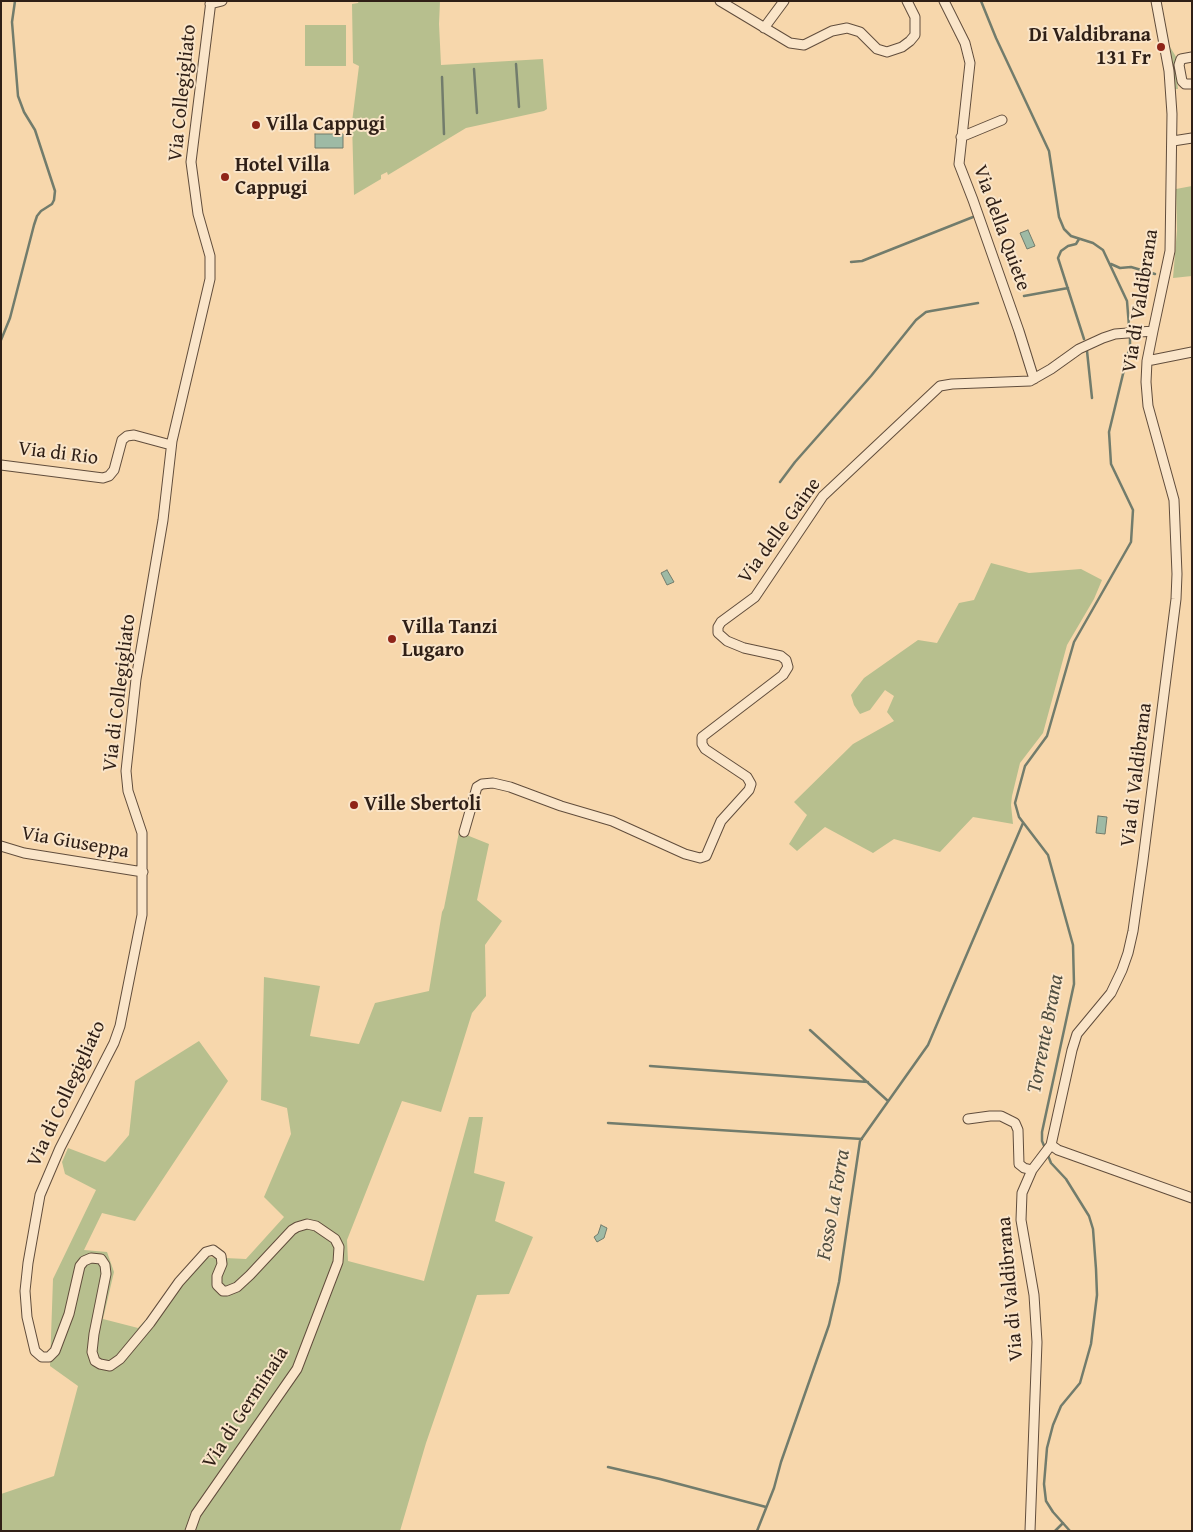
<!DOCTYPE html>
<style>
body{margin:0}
#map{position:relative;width:1193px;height:1532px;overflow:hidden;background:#f7d7ac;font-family:"Gentium Book Plus",serif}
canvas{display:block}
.frame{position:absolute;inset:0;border:2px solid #2f1f16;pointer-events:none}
</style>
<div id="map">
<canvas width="1193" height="1532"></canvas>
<div class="frame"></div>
</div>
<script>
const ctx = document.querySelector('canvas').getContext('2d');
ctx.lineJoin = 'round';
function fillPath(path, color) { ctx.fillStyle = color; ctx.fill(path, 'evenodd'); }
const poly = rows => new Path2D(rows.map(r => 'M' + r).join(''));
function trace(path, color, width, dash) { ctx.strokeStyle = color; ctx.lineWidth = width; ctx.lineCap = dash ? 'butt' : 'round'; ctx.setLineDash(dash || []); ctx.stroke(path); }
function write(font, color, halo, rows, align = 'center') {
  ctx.font = font + ' "Gentium Book Plus",serif'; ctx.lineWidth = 4; ctx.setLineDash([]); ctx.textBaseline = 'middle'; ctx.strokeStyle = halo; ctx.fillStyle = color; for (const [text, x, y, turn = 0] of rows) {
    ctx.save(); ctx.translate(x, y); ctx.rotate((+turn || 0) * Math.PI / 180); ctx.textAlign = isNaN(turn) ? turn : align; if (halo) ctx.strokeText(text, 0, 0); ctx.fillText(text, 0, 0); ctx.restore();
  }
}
const green = poly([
 [359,1,440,1,439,24,441,65,543,59,547,109,544,111,466,128,388,175,387,172,381,175,381,179,354,195,352,122,359,66,353,63,352,4,358,3],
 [305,25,346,25,346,66,305,66],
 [1167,42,1178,60,1176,73,1178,89,1172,89],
 [1192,186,1192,276,1173,278,1177,230,1176,189],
 [991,563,1029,573,1081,569,1102,580,1094,599,1067,645,1043,733,1020,763,1012,796,1011,805,1013,824,973,817,940,852,894,839,873,853,825,827,797,851,789,844,807,815,794,802,853,744,894,721,887,712,894,696,885,690,870,710,860,714,854,705,851,695,864,678,918,640,937,643,959,603,974,600],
 [459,832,489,844,477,900,502,921,485,945,486,996,472,1013,441,1112,402,1101,347,1240,348,1261,424,1281,469,1117,483,1117,474,1173,505,1182,495,1221,533,1237,509,1294,477,1295,426,1443,400,1531,1,1531,1,1494,54,1476,78,1386,50,1366,53,1279,96,1190,65,1174,62,1162,68,1148,105,1162,112,1155,129,1135,135,1081,199,1041,228,1081,135,1221,102,1213,84,1250,107,1252,114,1272,103,1319,138,1328,204,1257,246,1259,284,1217,264,1197,291,1134,287,1108,261,1100,264,977,320,986,310,1036,359,1044,375,1003,429,991,442,912,444,908]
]);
const water = poly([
 [315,134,343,134,343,148,315,148,315,134],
 [1028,230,1035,246,1027,249,1020,233,1028,230],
 [667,570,674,582,667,585,661,573,667,570],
 [1098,816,1107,817,1105,834,1096,833,1098,816],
 [601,1225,607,1228,604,1238,597,1242,594,1237,598,1234,601,1225]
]);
const stream = poly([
 [981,1,996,38,1049,151,1059,217,1064,229,1071,236,1093,243,1103,250,1127,301,1130,339,1130,345,1109,432,1111,464,1133,510,1131,542,1074,642,1047,736,1025,766,1015,803,1019,817,1048,855,1073,945,1074,984,1042,1132,1042,1141,1045,1148],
 [516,64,519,107],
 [474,69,477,113],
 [442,77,444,134],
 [1079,239,1076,244,1068,246,1061,251,1058,258,1084,339],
 [851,262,862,261,872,257,973,217],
 [1111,264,1120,268,1131,267,1155,274],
 [1024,296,1068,288],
 [1,340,10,318,34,225,37,216,41,211,52,204,54,200,55,191,35,130,24,112,18,96,12,22,15,1],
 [1087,351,1092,398],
 [780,482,795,462,871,376,916,320,926,312,931,311,978,303],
 [810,1030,888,1101],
 [650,1066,868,1082],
 [608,1123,862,1139],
 [1047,1153,1051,1163,1066,1179,1089,1216,1093,1229,1096,1269,1097,1295,1091,1344,1080,1383,1061,1406,1053,1425,1047,1448,1044,1484,1046,1501,1053,1512,1070,1531],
 [608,1467,660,1479,766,1507],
 [757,1531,774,1488,781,1462,829,1325,839,1282,860,1141,928,1045,1023,823],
 [1055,1531,1063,1523]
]);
const minor = poly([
 [720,1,790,43,804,45,832,31,847,28,860,32,877,49,887,52,902,47,910,41,915,35,915,17,907,1],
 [944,1,965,43,970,63,959,164,973,200,1019,331,1034,379],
 [210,4,222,1],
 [764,28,784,1],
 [1192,57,1181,59,1179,65,1182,81,1185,84,1192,84],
 [961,137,1002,120],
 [1173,141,1192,138],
 [1147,361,1192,352],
 [1,465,103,478,109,476,114,470,122,440,127,436,134,435,171,445],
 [464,832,477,787,482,784,493,783,510,787,561,806,612,821,685,854,700,858,706,856,721,821,749,790,751,784,747,777,705,749,702,744,702,737,783,675,788,667,786,660,781,656,744,648,727,641,718,633,718,627,721,622,755,597,823,496,940,386,952,384,1030,381,1051,369,1079,349,1103,338,1115,334,1153,331],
 [1,846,24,853,143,872],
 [968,1119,990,1116,1001,1116,1015,1123,1018,1130,1019,1164,1024,1168,1032,1170],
 [1051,1145,1058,1150,1192,1198],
 [190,1531,196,1514,297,1369,338,1262,339,1247,335,1239,316,1226,307,1224,297,1227,292,1230,250,1275,237,1287,227,1291,223,1291,217,1285,217,1276,222,1264,221,1256,213,1250,206,1252,179,1282,150,1323,120,1359,110,1366,100,1364,95,1361,92,1352,94,1334,106,1274,105,1265,101,1259,91,1258,84,1261,80,1266,69,1314,55,1351,49,1357,42,1357,35,1351,27,1317,25,1291,28,1263,40,1195,60,1148,114,1043,120,1026,142,915,142,833,128,791,126,771,136,679,163,520,172,441,210,279,210,256,198,214,191,162,211,1],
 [1030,1531,1037,1342,1034,1295,1021,1220,1022,1193,1032,1170,1051,1145,1072,1050,1077,1034,1111,993,1122,970,1128,953,1133,931,1143,860,1176,599,1177,574,1174,500,1148,406,1146,382,1147,361,1153,331,1170,251,1172,114,1169,71,1156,1]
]);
const markers = [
 [1161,47,5,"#8f2418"],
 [256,125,5,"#8f2418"],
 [225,177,5,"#8f2418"],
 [392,639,5,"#8f2418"],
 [354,805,5,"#8f2418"]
];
const poiNames = [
 ["Di Valdibrana",1151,36,"right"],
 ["131 Fr",1151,59,"right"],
 ["Villa Cappugi",266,125],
 ["Hotel Villa",235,166],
 ["Cappugi",235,189],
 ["Villa Tanzi",402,628],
 ["Lugaro",402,651],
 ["Ville Sbertoli",364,805]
];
const streetNames = [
 ["Via Collegigliato",183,93,-84],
 ["Via della Quiete",1001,228,70],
 ["Via di Valdibrana",1141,301,-81],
 ["Via di Rio",58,454,7],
 ["Via delle Gaine",780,531,-54],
 ["Via di Collegigliato",120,693,-83],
 ["Via di Valdibrana",1137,775,-83],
 ["Via Giuseppa",75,843,10],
 ["Via di Collegigliato",67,1094,-65],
 ["Via di Valdibrana",1011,1289,-95],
 ["Via di Germinaia",246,1408,-57]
];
const waterNames = [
 ["Torrente Brana",1046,1034,-79],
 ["Fosso La Forra",834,1205,-80]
];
fillPath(green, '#b7bf8e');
fillPath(water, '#9ebaa5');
trace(water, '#727c6c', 1);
trace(stream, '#727c6c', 2.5);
trace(minor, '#614d3c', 11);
trace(minor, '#fae5c9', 9);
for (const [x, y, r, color] of markers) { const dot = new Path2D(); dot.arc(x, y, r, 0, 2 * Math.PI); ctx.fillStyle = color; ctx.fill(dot); trace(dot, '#fae5c9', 2); }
write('bold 20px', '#2f1f16', '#fae5c9', poiNames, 'left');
write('20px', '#2f1f16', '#fae5c9', streetNames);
write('italic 21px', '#504e41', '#fae5c9', waterNames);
</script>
